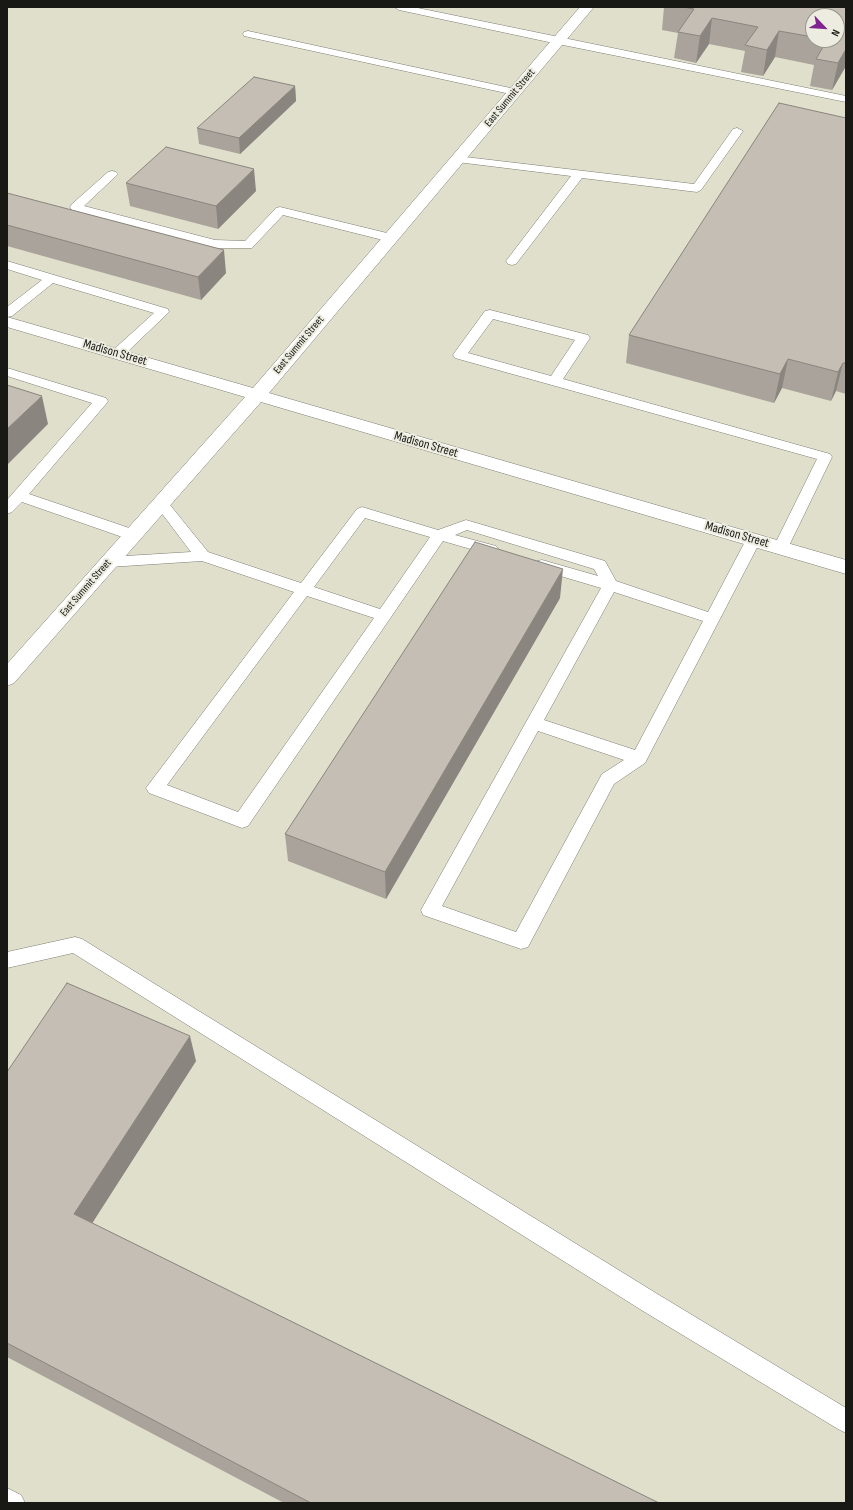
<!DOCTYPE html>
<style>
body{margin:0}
#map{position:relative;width:853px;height:1510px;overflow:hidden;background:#ecece0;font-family:"Sofia Sans Condensed",sans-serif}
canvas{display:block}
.frame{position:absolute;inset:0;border:8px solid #181814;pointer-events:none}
.north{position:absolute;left:805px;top:8px;width:40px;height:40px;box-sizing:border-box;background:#ecece0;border:1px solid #97978e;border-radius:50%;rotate:115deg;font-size:11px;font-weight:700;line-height:16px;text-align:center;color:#181814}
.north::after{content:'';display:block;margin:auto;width:14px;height:18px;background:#802490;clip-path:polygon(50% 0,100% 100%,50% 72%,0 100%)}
</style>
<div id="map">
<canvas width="853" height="1510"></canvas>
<div class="frame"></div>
<div class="north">N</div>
</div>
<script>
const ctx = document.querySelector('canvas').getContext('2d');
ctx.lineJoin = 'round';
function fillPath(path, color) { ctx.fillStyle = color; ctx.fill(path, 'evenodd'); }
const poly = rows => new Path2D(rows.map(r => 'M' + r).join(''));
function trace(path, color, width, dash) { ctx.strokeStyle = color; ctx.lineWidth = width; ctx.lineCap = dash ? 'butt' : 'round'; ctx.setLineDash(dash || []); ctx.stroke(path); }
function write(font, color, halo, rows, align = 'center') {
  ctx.font = font + ' "Sofia Sans Condensed",sans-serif'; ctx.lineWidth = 4; ctx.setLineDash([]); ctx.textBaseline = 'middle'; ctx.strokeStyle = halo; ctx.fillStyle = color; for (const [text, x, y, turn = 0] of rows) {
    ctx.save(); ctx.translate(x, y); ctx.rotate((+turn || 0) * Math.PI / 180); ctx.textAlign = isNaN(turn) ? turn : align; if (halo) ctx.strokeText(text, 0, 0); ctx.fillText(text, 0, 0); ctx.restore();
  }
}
const built = poly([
 [7,7,846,7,846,1503,7,1503],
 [813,16,837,16,837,40,813,40]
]);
const service = poly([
 [394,7,413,7,846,96,846,102,558,44,399,10,394,7],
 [248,31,515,89,520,92,515,95,244,36,243,34,244,32,248,31],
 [737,128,743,131,701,190,697,192,582,178,516,264,512,265,508,264,506,261,571,176,457,162,453,161,451,159,453,157,457,156,694,184,733,129,737,128],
 [112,171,116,172,118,174,116,176,84,206,215,240,245,241,276,208,280,207,395,235,397,238,395,241,391,242,283,215,252,248,215,248,72,210,70,207,72,204,108,172,112,171],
 [7,261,168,309,169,312,122,357,112,357,110,354,112,351,154,313,53,283,12,316,7,317,7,307,42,280,7,269,7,261],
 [490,310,588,335,590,338,563,379,830,454,832,457,786,552,781,553,776,552,773,548,817,459,455,358,453,355,455,352,485,311,490,310],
 [493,319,575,340,551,376,468,353,493,319],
 [7,368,106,398,108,401,106,404,29,494,138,531,140,535,138,539,133,540,128,539,22,502,12,512,7,514,7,500,92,403,7,376,7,368],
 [161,498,166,500,208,552,301,583,357,509,362,507,438,530,466,520,605,561,616,581,708,612,748,536,753,535,758,536,761,540,645,763,614,784,528,947,521,949,423,915,421,910,601,588,537,569,534,565,537,561,542,560,598,576,594,569,467,530,455,535,496,546,499,550,496,554,491,555,443,541,248,826,242,828,149,793,146,788,294,592,202,561,109,567,104,566,101,562,104,558,109,557,191,552,154,503,156,500,161,498],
 [365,518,430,537,380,609,314,587,365,518],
 [614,592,703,621,635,750,544,720,614,592],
 [307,596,374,618,238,812,167,785,307,596],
 [538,731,624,760,602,774,516,932,442,906,538,731],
 [75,937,82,939,659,1295,846,1408,846,1433,838,1429,643,1311,73,953,7,968,7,952,75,937],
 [7,1488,21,1495,25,1503,7,1503,7,1488]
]);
const tertiary = poly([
 [580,7,594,7,269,393,846,560,846,574,261,402,14,683,7,686,7,664,245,397,7,327,7,317,253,388,580,7]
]);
const wall = poly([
 [664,7,846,7,846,66,832,90,810,86,814,65,775,57,763,76,741,72,745,51,709,44,696,63,674,58,678,33,662,30],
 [813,16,837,40,813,40],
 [295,86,296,101,240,154,199,144,197,128],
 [846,118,846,394,836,391,831,401,782,388,774,403,626,363,629,335],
 [126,183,256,191,218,229,130,206],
 [7,193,226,273,201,300,7,246],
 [560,598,386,899,288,861,285,834],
 [196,1061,92,1223,659,1503,284,1503,7,1357,7,1072]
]);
const shadedWall = poly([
 [712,18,709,44,696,63,700,36],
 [779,31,775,57,763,76,767,50],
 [846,49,846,66,832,90,838,63],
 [295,86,296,101,240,154,239,138],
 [254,169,256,191,218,229,216,206],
 [224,250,226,273,201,300,198,277],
 [788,359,782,388,774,403,780,374],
 [843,363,836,391,831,401,838,372],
 [42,396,48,424,7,465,7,429],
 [563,569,560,598,386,899,385,872],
 [190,1036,196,1061,84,1236,74,1214]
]);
const building = poly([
 [683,7,846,7,846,49,838,63,816,59,827,40,837,40,837,16,813,16,813,37,779,31,767,50,745,45,758,27,712,18,700,36,678,32,694,9,683,7],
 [254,77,295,86,239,138,197,128,254,77],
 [779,103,846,118,846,363,843,363,838,372,788,359,780,374,629,335,779,103],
 [166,147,254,169,216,206,126,183,166,147],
 [7,193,224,250,198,277,7,225,7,193],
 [7,385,42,396,7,429,7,385],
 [475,542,563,569,385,872,285,834,475,542],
 [67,983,190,1036,74,1214,659,1503,311,1503,7,1343,7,1072,67,983]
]);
const farStreetnames = [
 ["East Summit Street",510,98,-50],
 ["East Summit Street",299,345,-50],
 ["East Summit Street",86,588,-49]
];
const streetNames = [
 ["Madison Street",115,353,16],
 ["Madison Street",426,445,16],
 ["Madison Street",737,535,16]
];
fillPath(built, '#e0dfcc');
trace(service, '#7f7e74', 1);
trace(tertiary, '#7f7e74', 1);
fillPath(service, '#fff');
fillPath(tertiary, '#fff');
fillPath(wall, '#a9a39b');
fillPath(shadedWall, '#8a857e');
fillPath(building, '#c5beb4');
trace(building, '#8a857e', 1);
write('11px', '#181814', '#ecece0', farStreetnames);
write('13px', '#181814', '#ecece0', streetNames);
</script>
